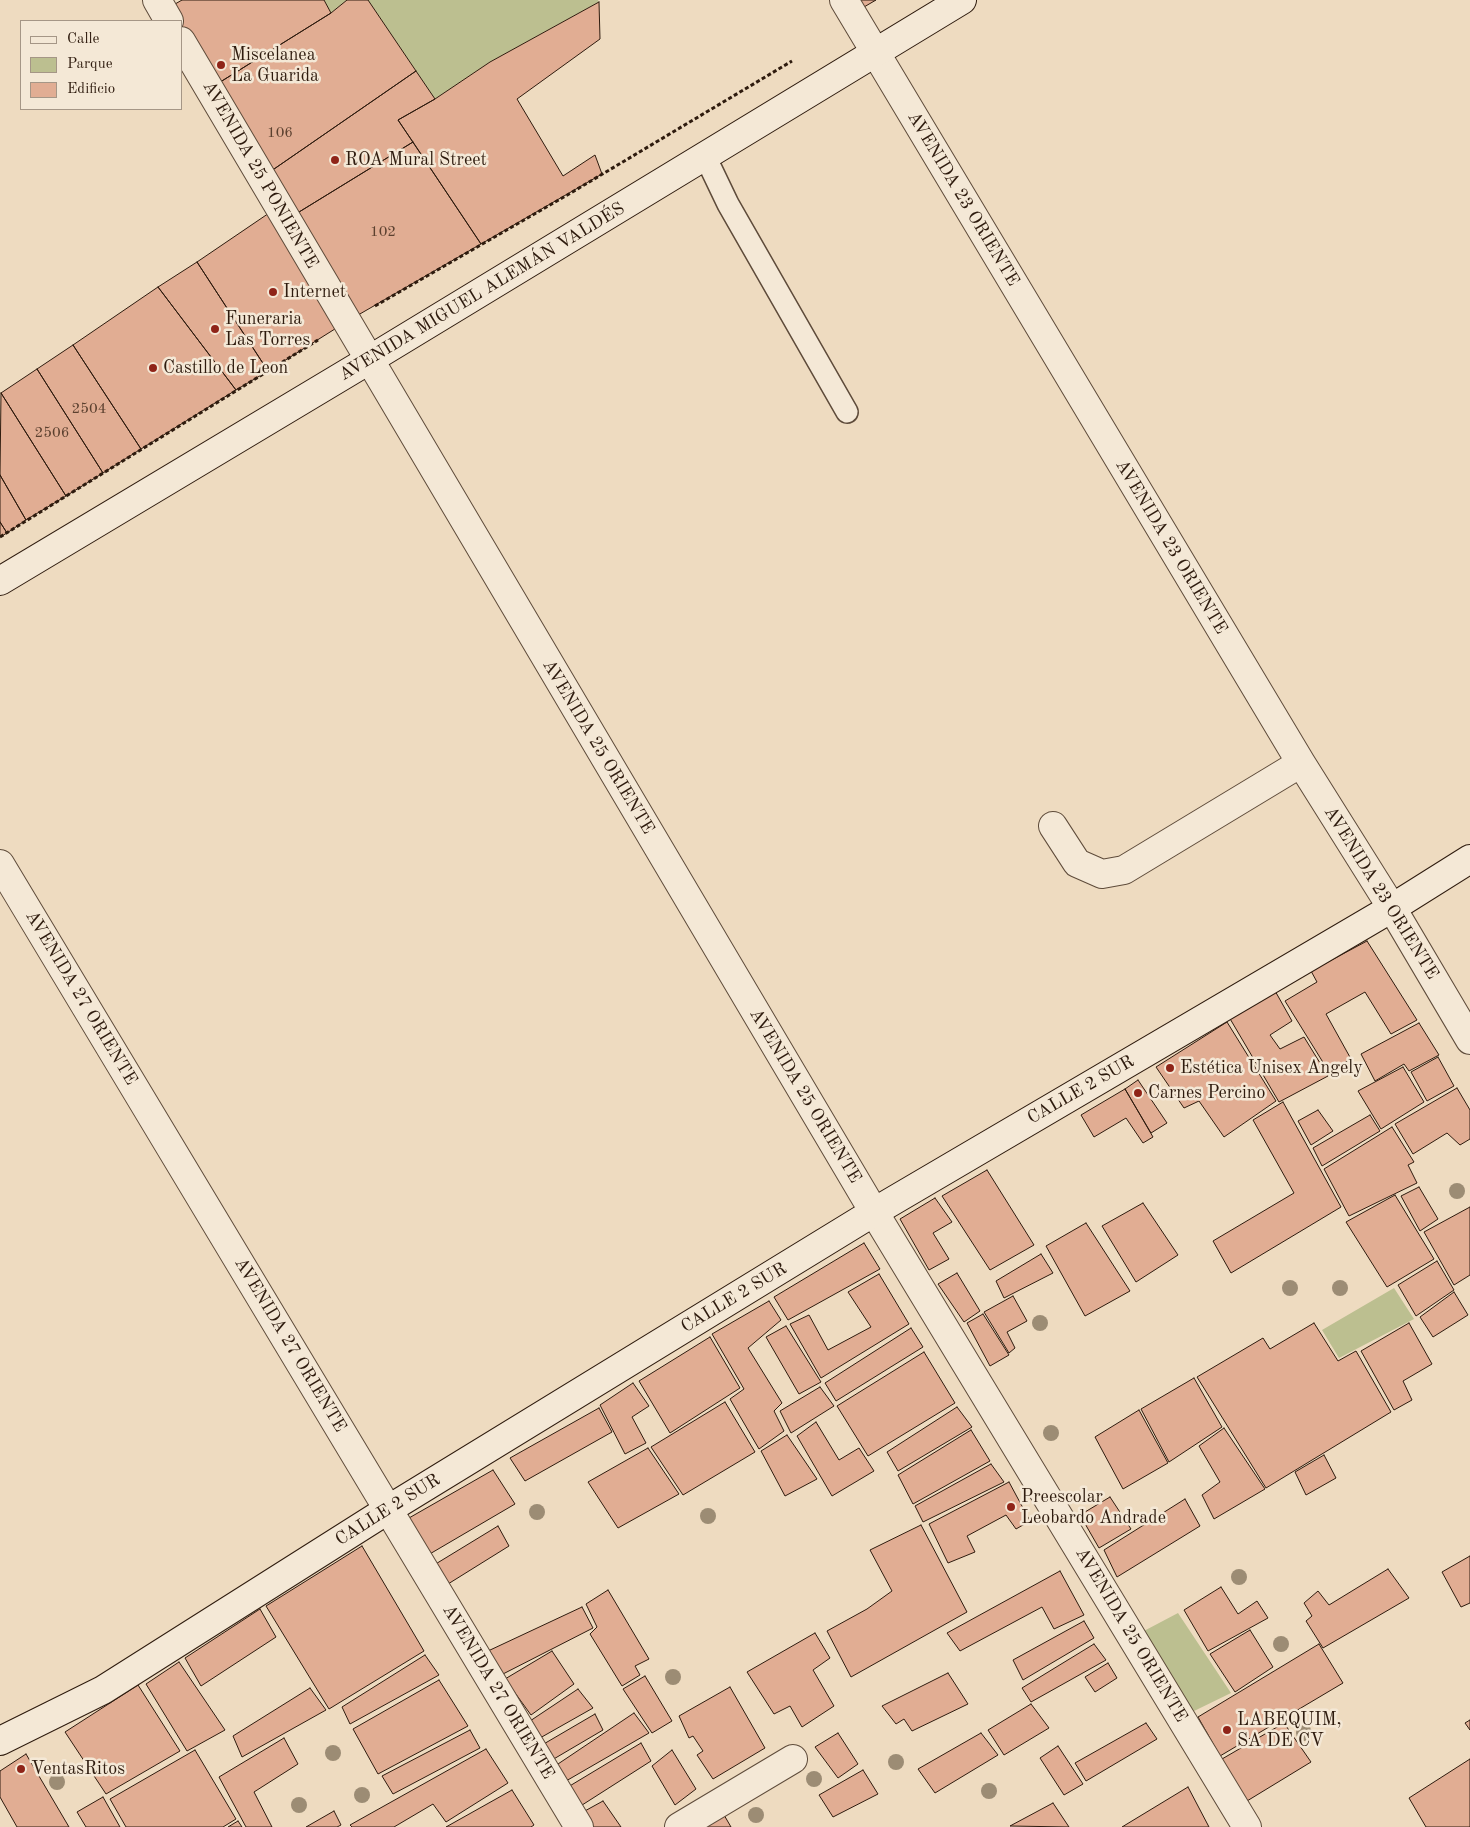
<!DOCTYPE html>
<meta charset="utf-8">
<style>
body{margin:0}
#map{position:relative;width:1470px;height:1827px;overflow:hidden;background:#eedbc0;font-family:"Old Standard TT",serif}
canvas{display:block}
.legend{position:absolute;left:20px;top:20px;width:162px;height:90px;box-sizing:border-box;background:#f4e8d6;border:1px solid #a59686;margin:0;padding:6px 9px;list-style:none;font-size:15px;color:#2e1b0e}
.legend li{display:flex;align-items:center;gap:10px;height:25px}
.legend b{width:25px;border:1px solid #a59686}
</style>
<div id="map">
<canvas width="1470" height="1827"></canvas>
<ul class="legend">
<li><b style="height:6px;background:#f4e8d6"></b>Calle</li>
<li><b style="height:14px;background:#bcbf90"></b>Parque</li>
<li><b style="height:14px;background:#e1ad93"></b>Edificio</li>
</ul>
</div>
<script>
const ctx = document.querySelector('canvas').getContext('2d');
ctx.lineJoin = 'round';
function fillPath(path, color) { ctx.fillStyle = color; ctx.fill(path, 'evenodd'); }
const poly = rows => new Path2D(rows.map(r => 'M' + r).join(''));
function trace(path, color, width, dash) { ctx.strokeStyle = color; ctx.lineWidth = width; ctx.lineCap = dash ? 'butt' : 'round'; ctx.setLineDash(dash || []); ctx.stroke(path); }
function write(font, color, halo, rows, align = 'center') {
  ctx.font = font + ' "Old Standard TT",serif'; ctx.lineWidth = 5; ctx.setLineDash([]); ctx.textBaseline = 'middle'; ctx.strokeStyle = halo; ctx.fillStyle = color; for (const [text, x, y, turn = 0] of rows) {
    ctx.save(); ctx.translate(x, y); ctx.rotate((+turn || 0) * Math.PI / 180); ctx.textAlign = isNaN(turn) ? turn : align; if (halo) ctx.strokeText(text, 0, 0); ctx.fillText(text, 0, 0); ctx.restore();
  }
}
const green = poly([
 [324,0,347,0,331,13],
 [368,0,598,0,599,2,490,62,435,99],
 [1394,1288,1414,1319,1339,1358,1322,1330],
 [1178,1613,1231,1693,1192,1712,1142,1632]
]);
const building = poly([
 [182,0,324,0,331,13,209,89,181,41,181,21,163,11,182,0],
 [347,0,368,0,416,71,261,178,209,89,331,13,347,0],
 [844,0,876,0,852,14,844,0],
 [599,2,600,39,517,99,563,176,595,155,602,174,481,244,398,120,435,99,490,62,599,2],
 [416,71,435,99,398,120,413,142,286,220,261,178,416,71],
 [413,142,481,244,346,322,286,220,413,142],
 [278,207,346,322,268,371,197,262,278,207],
 [197,262,268,371,236,390,158,287,197,262],
 [158,287,236,390,141,449,73,345,158,287],
 [73,345,141,449,103,473,37,369,73,345],
 [37,369,103,473,66,496,1,393,37,369],
 [1,393,66,496,26,520,0,475,1,393],
 [0,475,26,520,7,533,0,522,0,475],
 [0,522,7,533,0,537,0,522],
 [1367,941,1417,1020,1391,1034,1365,992,1326,1014,1351,1059,1329,1072,1285,1001,1317,982,1311,971,1367,941],
 [1274,989,1292,1021,1270,1035,1280,1049,1304,1037,1328,1076,1279,1102,1229,1017,1274,989],
 [1227,1022,1276,1101,1224,1137,1199,1101,1184,1108,1156,1067,1227,1022],
 [1419,1023,1439,1055,1409,1071,1404,1064,1375,1081,1361,1054,1419,1023],
 [1438,1057,1454,1086,1427,1101,1411,1072,1438,1057],
 [1403,1067,1424,1102,1381,1129,1358,1091,1403,1067],
 [1138,1080,1167,1123,1151,1133,1125,1089,1138,1080],
 [1457,1088,1470,1110,1470,1139,1460,1145,1447,1133,1413,1154,1395,1124,1457,1088],
 [1125,1089,1153,1137,1143,1143,1126,1118,1094,1137,1081,1115,1125,1089],
 [1283,1102,1341,1207,1231,1273,1213,1241,1294,1193,1253,1120,1283,1102],
 [1318,1110,1333,1131,1311,1145,1298,1121,1318,1110],
 [1370,1115,1380,1131,1322,1166,1313,1148,1370,1115],
 [1392,1127,1414,1162,1408,1165,1417,1183,1349,1216,1324,1169,1392,1127],
 [987,1170,1034,1245,990,1270,942,1196,987,1170],
 [1419,1187,1438,1219,1420,1231,1401,1196,1419,1187],
 [1395,1195,1434,1259,1387,1287,1346,1222,1395,1195],
 [935,1198,952,1222,933,1233,949,1259,929,1270,900,1219,935,1198],
 [1143,1203,1178,1255,1136,1282,1102,1226,1143,1203],
 [1470,1207,1470,1275,1454,1285,1424,1232,1470,1207],
 [1086,1223,1130,1291,1085,1316,1046,1246,1086,1223],
 [864,1243,880,1269,788,1320,774,1297,864,1243],
 [1041,1254,1053,1273,1004,1298,996,1281,1041,1254],
 [1437,1261,1454,1290,1416,1316,1398,1285,1437,1261],
 [957,1273,980,1311,964,1322,938,1284,957,1273],
 [879,1274,909,1324,821,1378,790,1324,809,1315,828,1350,871,1327,848,1292,879,1274],
 [1454,1292,1468,1315,1433,1337,1420,1317,1454,1292],
 [1013,1296,1027,1321,1007,1332,1015,1348,1009,1353,984,1312,1013,1296],
 [769,1301,781,1320,748,1348,782,1403,774,1411,784,1431,759,1449,730,1399,744,1389,712,1334,769,1301],
 [983,1314,1009,1355,990,1366,967,1323,983,1314],
 [1314,1323,1338,1361,1356,1351,1391,1412,1266,1488,1197,1377,1263,1338,1270,1349,1314,1323],
 [1409,1323,1432,1364,1403,1381,1412,1400,1394,1410,1361,1351,1409,1323],
 [786,1326,821,1382,799,1394,766,1337,786,1326],
 [911,1328,923,1347,836,1401,825,1383,911,1328],
 [710,1337,740,1388,670,1433,639,1381,710,1337],
 [924,1352,955,1403,868,1456,837,1406,924,1352],
 [1194,1378,1222,1427,1169,1462,1141,1409,1194,1378],
 [633,1383,649,1406,632,1417,646,1443,625,1454,600,1405,633,1383],
 [820,1387,834,1406,791,1433,780,1411,820,1387],
 [725,1402,755,1452,683,1495,651,1447,725,1402],
 [957,1407,972,1427,898,1471,887,1452,957,1407],
 [599,1408,612,1432,525,1481,510,1458,599,1408],
 [1139,1410,1168,1463,1123,1489,1095,1437,1139,1410],
 [816,1422,839,1460,859,1448,874,1471,832,1496,797,1436,816,1422],
 [1224,1428,1265,1489,1214,1519,1202,1495,1220,1482,1199,1446,1224,1428],
 [971,1430,990,1461,913,1504,898,1475,971,1430],
 [787,1435,817,1479,785,1496,761,1451,787,1435],
 [648,1448,679,1494,618,1528,588,1482,648,1448],
 [1324,1455,1336,1478,1306,1495,1295,1472,1324,1455],
 [991,1464,1004,1482,923,1522,915,1506,991,1464],
 [493,1470,515,1504,428,1555,409,1518,493,1470],
 [1009,1482,1030,1521,1016,1529,1006,1515,967,1536,975,1552,948,1563,929,1524,1009,1482],
 [1110,1497,1131,1529,1099,1548,1080,1515,1110,1497],
 [1185,1499,1200,1526,1117,1577,1104,1550,1185,1499],
 [921,1525,967,1612,851,1677,827,1631,867,1609,892,1591,870,1550,921,1525],
 [498,1526,509,1546,448,1584,434,1565,498,1526],
 [362,1546,424,1651,329,1709,266,1606,362,1546],
 [1470,1556,1470,1603,1461,1607,1442,1572,1470,1556],
 [1388,1569,1409,1598,1323,1648,1306,1621,1312,1616,1304,1603,1318,1591,1329,1605,1388,1569],
 [1060,1571,1084,1615,1054,1629,1042,1607,960,1651,947,1633,1060,1571],
 [1221,1587,1238,1614,1257,1601,1268,1618,1208,1651,1184,1610,1221,1587],
 [608,1590,649,1659,635,1666,640,1675,622,1686,590,1634,597,1627,586,1604,608,1590],
 [582,1607,593,1628,501,1675,488,1651,582,1607],
 [260,1609,276,1637,201,1686,185,1658,260,1609],
 [1084,1621,1094,1638,1023,1680,1013,1660,1084,1621],
 [1250,1630,1273,1667,1235,1692,1210,1654,1250,1630],
 [815,1633,830,1658,813,1670,834,1706,802,1727,790,1706,774,1714,747,1672,815,1633],
 [1094,1644,1106,1660,1031,1702,1022,1688,1094,1644],
 [1319,1644,1343,1683,1220,1756,1198,1717,1319,1644],
 [552,1651,574,1684,531,1715,505,1679,552,1651],
 [425,1655,439,1675,350,1724,342,1707,425,1655],
 [179,1662,225,1730,187,1751,146,1684,179,1662],
 [1108,1663,1117,1678,1095,1692,1085,1677,1108,1663],
 [948,1673,968,1704,912,1731,904,1719,896,1724,882,1706,948,1673],
 [645,1676,672,1721,652,1733,623,1689,645,1676],
 [439,1680,468,1726,378,1774,353,1729,439,1680],
 [138,1685,180,1751,106,1794,65,1732,138,1685],
 [730,1687,765,1748,713,1779,697,1755,703,1751,693,1736,689,1738,679,1716,730,1687],
 [310,1688,326,1710,242,1757,233,1736,310,1688],
 [578,1689,593,1708,540,1738,530,1721,578,1689],
 [1031,1704,1049,1728,1004,1755,988,1730,1031,1704],
 [634,1713,649,1733,566,1781,555,1766,634,1713],
 [595,1714,603,1730,552,1760,542,1745,595,1714],
 [1470,1720,1470,1730,1465,1723,1470,1720],
 [1146,1723,1157,1739,1086,1781,1075,1763,1146,1723],
 [1284,1723,1311,1762,1247,1801,1222,1759,1284,1723],
 [470,1730,480,1748,393,1794,382,1776,470,1730],
 [838,1733,858,1764,838,1778,815,1747,838,1733],
 [981,1733,998,1755,935,1793,918,1769,981,1733],
 [284,1738,298,1764,254,1792,272,1827,246,1827,219,1777,284,1738],
 [641,1743,651,1761,579,1807,568,1787,641,1743],
 [1058,1746,1083,1784,1064,1795,1040,1758,1058,1746],
 [486,1749,508,1783,446,1822,433,1804,394,1827,352,1827,350,1825,486,1749],
 [195,1750,236,1819,223,1827,126,1827,110,1799,195,1750],
 [672,1750,696,1789,675,1805,652,1766,672,1750],
 [26,1754,69,1827,17,1827,0,1797,0,1771,26,1754],
 [1470,1759,1470,1827,1426,1827,1409,1798,1470,1759],
 [863,1770,878,1794,833,1817,819,1795,863,1770],
 [1188,1787,1209,1827,1122,1827,1188,1787],
 [512,1790,534,1825,531,1827,446,1827,512,1790],
 [103,1797,120,1827,86,1827,77,1812,103,1797],
 [603,1801,621,1827,592,1827,583,1812,603,1801],
 [1053,1803,1069,1827,1010,1826,1053,1803],
 [720,1808,731,1827,688,1827,720,1808],
 [334,1811,341,1825,337,1827,306,1827,334,1811],
 [238,1821,242,1827,228,1827,238,1821]
]);
const path = poly([
 [375,306,569,194,792,61],
 [0,537,318,340]
]);
const service = poly([
 [705,156,728,204,847,412]
]);
const minor = poly([
 [157,0,169,21],
 [844,0,1301,763,1392,908,1470,1040],
 [181,41,874,1212,1247,1827],
 [1053,826,1077,863,1102,874,1124,870,1301,763],
 [0,864,579,1827],
 [679,1827,793,1759]
]);
const secondary = poly([
 [0,581,369,360,962,0],
 [0,1741,103,1690,389,1509,874,1212,1392,908,1470,859]
]);
const trees = [
 [1457,1191],
 [1290,1288],
 [1340,1288],
 [1040,1323],
 [1051,1433],
 [537,1512],
 [708,1516],
 [1239,1577],
 [1281,1644],
 [673,1677],
 [1304,1733],
 [333,1753],
 [896,1762],
 [814,1779],
 [57,1782],
 [989,1791],
 [362,1795],
 [299,1805],
 [756,1815]
];
const markers = [
 [221,65,5,"#8f2418"],
 [335,160,5,"#8f2418"],
 [273,292,5,"#8f2418"],
 [215,329,5,"#8f2418"],
 [153,368,5,"#8f2418"],
 [1170,1068,5,"#8f2418"],
 [1138,1093,5,"#8f2418"],
 [1011,1507,5,"#8f2418"],
 [1227,1730,5,"#8f2418"],
 [21,1769,5,"#8f2418"]
];
const numberNames = [
 ["106",280,133],
 ["102",383,232],
 ["2504",89,409],
 ["2506",52,433]
];
const poiNames = [
 ["Miscelanea",231,55],
 ["La Guarida",231,76],
 ["ROA Mural Street",345,160],
 ["Internet",283,292],
 ["Funeraria",225,319],
 ["Las Torres",225,340],
 ["Castillo de Leon",163,368],
 ["Estética Unisex Angely",1180,1068],
 ["Carnes Percino",1148,1093],
 ["Preescolar",1021,1497],
 ["Leobardo Andrade",1021,1518],
 ["LABEQUIM,",1237,1720],
 ["SA DE CV",1237,1741],
 ["VentasRitos",31,1769]
];
const streetNames = [
 ["AVENIDA 25 PONIENTE",260,175,60],
 ["AVENIDA 23 ORIENTE",963,199,59],
 ["AVENIDA MIGUEL ALEMÁN VALDÉS",482,292,-31],
 ["AVENIDA 23 ORIENTE",1171,547,59],
 ["AVENIDA 25 ORIENTE",598,747,59],
 ["AVENIDA 23 ORIENTE",1381,893,58],
 ["AVENIDA 27 ORIENTE",81,998,59],
 ["CALLE 2 SUR",1081,1090,-30],
 ["AVENIDA 25 ORIENTE",805,1096,59],
 ["CALLE 2 SUR",734,1298,-31],
 ["AVENIDA 27 ORIENTE",290,1345,59],
 ["CALLE 2 SUR",388,1510,-32],
 ["AVENIDA 25 ORIENTE",1131,1635,59],
 ["AVENIDA 27 ORIENTE",498,1692,59]
];
fillPath(green, '#bcbf90');
fillPath(building, '#e1ad93');
trace(building, '#2e1b0e', 1);
trace(service, '#5e4b3a', 24);
trace(minor, '#5e4b3a', 30);
trace(secondary, '#2e1b0e', 30);
trace(path, '#2e1b0e', 3, [4, 2.5]);
trace(service, '#f4e8d6', 21);
trace(minor, '#f4e8d6', 28);
trace(secondary, '#f4e8d6', 28);
ctx.fillStyle = '#9c8c74';
for (const [x, y] of trees) { ctx.beginPath(); ctx.arc(x, y, 8, 0, 2 * Math.PI); ctx.fill(); }
for (const [x, y, r, color] of markers) { const dot = new Path2D(); dot.arc(x, y, r, 0, 2 * Math.PI); ctx.fillStyle = color; ctx.fill(dot); trace(dot, '#f4e8d6', 2); }
write('15px', '#5b402f', null, numberNames);
write('18px', '#2e1b0e', '#f4e8d6', poiNames, 'left');
write('18px', '#2e1b0e', '#f4e8d6', streetNames);
</script>
